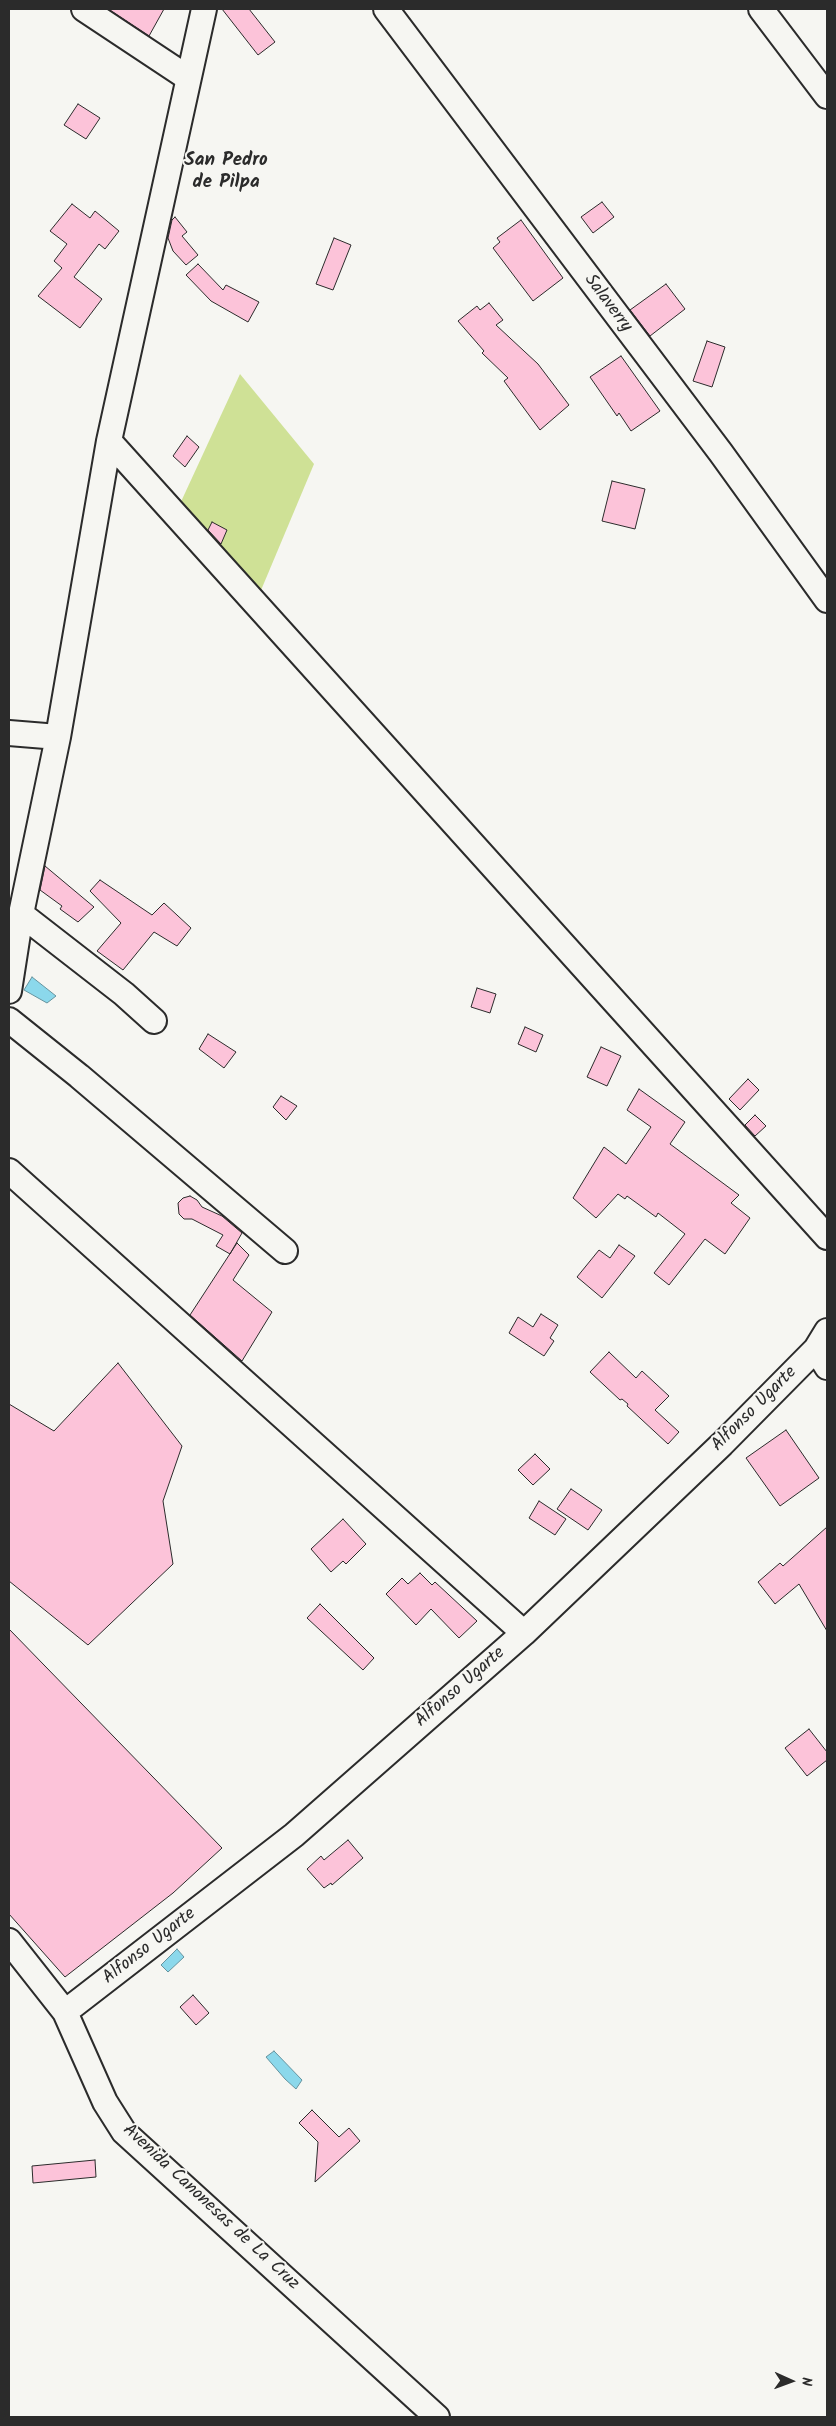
<!DOCTYPE html>
<style>
body{margin:0}
#map{position:relative;width:836px;height:2426px;overflow:hidden;background:#f6f6f2;font-family:Kalam,sans-serif}
canvas{display:block}
.frame{position:absolute;inset:0;border:10px solid #2b2b2b;pointer-events:none}
.north{position:absolute;left:766px;top:2356px;width:50px;height:50px;-webkit-text-stroke:4px #f6f6f2;paint-order:stroke;rotate:92deg;font-size:14px;font-weight:700;line-height:20px;text-align:center;color:#2b2b2b}
.north::after{content:'';display:block;margin:auto;width:18px;height:22px;background:#2b2b2b;clip-path:polygon(50% 0,100% 100%,50% 72%,0 100%)}
</style>
<div id="map">
<canvas width="836" height="2426"></canvas>
<div class="frame"></div>
<div class="north">N</div>
</div>
<script>
const ctx = document.querySelector('canvas').getContext('2d');
ctx.lineJoin = 'round';
function fillPath(path, color) { ctx.fillStyle = color; ctx.fill(path, 'evenodd'); }
const poly = rows => new Path2D(rows.map(r => 'M' + r).join(''));
function trace(path, color, width, dash) { ctx.strokeStyle = color; ctx.lineWidth = width; ctx.lineCap = dash ? 'butt' : 'round'; ctx.setLineDash(dash || []); ctx.stroke(path); }
function write(font, color, halo, rows, align = 'center') {
  ctx.font = font + ' Kalam,sans-serif'; ctx.lineWidth = 4; ctx.setLineDash([]); ctx.textBaseline = 'middle'; ctx.strokeStyle = halo; ctx.fillStyle = color; for (const [text, x, y, turn = 0] of rows) {
    ctx.save(); ctx.translate(x, y); ctx.rotate((+turn || 0) * Math.PI / 180); ctx.textAlign = isNaN(turn) ? turn : align; if (halo) ctx.strokeText(text, 0, 0); ctx.fillText(text, 0, 0); ctx.restore();
  }
}
const green = poly([
 [240,374,314,464,259,595,179,506]
]);
const water = poly([
 [32,977,56,996,47,1003,24,990,32,977],
 [177,1949,184,1957,168,1972,161,1965,177,1949],
 [274,2051,302,2080,296,2089,285,2079,266,2057,274,2051]
]);
const building = poly([
 [108,9,164,9,149,36,108,9],
 [222,9,249,9,275,42,258,55,222,9],
 [78,104,100,118,86,139,64,125,78,104],
 [602,202,614,217,593,233,581,217,602,202],
 [72,204,90,218,95,211,119,231,105,249,99,244,74,277,102,299,80,328,38,296,62,268,54,261,67,244,50,231,72,204],
 [175,217,187,232,182,236,198,255,186,265,173,251,168,238,172,220,175,217],
 [521,220,563,278,533,301,493,248,500,242,497,238,521,220],
 [334,238,351,245,333,290,316,284,334,238],
 [198,264,223,290,226,285,259,302,248,322,211,301,186,275,198,264],
 [666,284,685,309,650,336,630,310,666,284],
 [489,303,503,320,496,325,538,364,569,405,540,430,504,381,508,378,482,353,484,351,458,321,477,306,480,310,489,303],
 [707,341,725,347,712,387,693,381,707,341],
 [621,356,660,411,631,431,619,413,617,416,590,377,621,356],
 [187,436,199,447,185,467,173,456,187,436],
 [612,481,645,489,635,529,602,521,612,481],
 [212,522,227,530,221,544,208,530,212,522],
 [45,866,94,907,78,922,60,909,62,906,40,890,45,866],
 [100,880,152,915,164,903,191,928,177,946,154,932,123,970,97,951,121,923,90,891,100,880],
 [477,988,496,994,490,1013,471,1007,477,988],
 [525,1027,543,1035,536,1052,518,1044,525,1027],
 [208,1034,236,1052,224,1068,199,1049,208,1034],
 [601,1047,621,1056,607,1086,587,1077,601,1047],
 [748,1079,759,1090,740,1110,729,1099,748,1079],
 [639,1089,685,1122,670,1144,739,1195,731,1203,750,1218,725,1254,705,1239,669,1285,654,1273,685,1234,658,1213,656,1217,627,1196,625,1199,618,1194,596,1218,573,1198,604,1147,626,1164,651,1127,627,1110,639,1089],
 [281,1096,297,1106,286,1120,273,1107,281,1096],
 [755,1115,766,1126,755,1136,745,1125,755,1115],
 [190,1196,197,1200,202,1207,222,1216,242,1233,230,1254,216,1246,223,1235,192,1219,184,1219,179,1214,178,1203,183,1198,190,1196],
 [237,1243,249,1255,233,1280,272,1312,242,1361,190,1315,237,1243],
 [619,1245,635,1256,602,1298,577,1277,599,1250,610,1258,619,1245],
 [541,1314,558,1325,550,1338,554,1341,544,1356,509,1333,518,1317,533,1327,541,1314],
 [609,1352,636,1378,642,1371,669,1396,655,1410,679,1432,668,1444,627,1406,628,1404,622,1399,620,1400,590,1372,609,1352],
 [118,1363,182,1446,163,1501,173,1564,88,1645,9,1581,9,1404,54,1431,118,1363],
 [786,1430,819,1478,780,1506,746,1458,786,1430],
 [535,1454,550,1469,533,1485,518,1470,535,1454],
 [571,1489,602,1510,588,1530,557,1509,571,1489],
 [539,1501,566,1519,555,1535,529,1518,539,1501],
 [343,1519,366,1544,346,1564,343,1561,331,1572,311,1549,343,1519],
 [827,1527,827,1631,799,1584,775,1604,758,1582,780,1563,783,1566,827,1527],
 [420,1573,432,1585,435,1582,477,1621,459,1638,431,1609,416,1625,386,1594,402,1578,408,1584,420,1573],
 [320,1604,374,1658,363,1670,307,1618,320,1604],
 [9,1629,222,1848,173,1893,65,1977,9,1914,9,1629],
 [809,1729,827,1752,827,1760,807,1776,785,1748,809,1729],
 [348,1840,363,1858,332,1885,331,1883,324,1888,307,1869,321,1856,324,1860,348,1840],
 [193,1995,209,2013,196,2025,180,2007,193,1995],
 [312,2110,339,2137,349,2128,360,2141,315,2182,318,2142,299,2123,312,2110],
 [95,2160,96,2177,33,2183,32,2166,95,2160]
]);
const minor = poly([
 [84,9,188,78],
 [386,9,721,453,827,600],
 [761,9,827,96],
 [109,441,827,1237],
 [9,733,58,737],
 [21,914,124,994,154,1021],
 [9,991,21,914,58,737,109,441,204,9],
 [9,1020,79,1076,285,1251],
 [9,1171,524,1633],
 [816,1349,827,1367],
 [9,1941,65,2012,105,2102,124,2132,437,2417],
 [65,2012,294,1835,524,1633,722,1444,816,1349,827,1331]
]);
const streetNames = [
 ["Salaverry",607,304,53],
 ["Alfonso Ugarte",755,1410,-45],
 ["Alfonso Ugarte",461,1688,-41],
 ["Alfonso Ugarte",150,1947,-38],
 ["Avenida Canonesas de La Cruz",210,2208,43]
];
const neighbourhoodNames = [
 ["San Pedro",226,162],
 ["de Pilpa",226,184]
];
fillPath(green, '#cfe196');
fillPath(water, '#8bd8eb');
trace(water, '#65939e', 1);
fillPath(building, '#fcc3d9');
trace(building, '#2b2b2b', 1);
trace(minor, '#2b2b2b', 28);
trace(minor, '#f6f6f2', 24);
write('18px', '#2b2b2b', '#f6f6f2', streetNames);
write('bold 19px', '#2b2b2b', '#f6f6f2', neighbourhoodNames);
</script>
